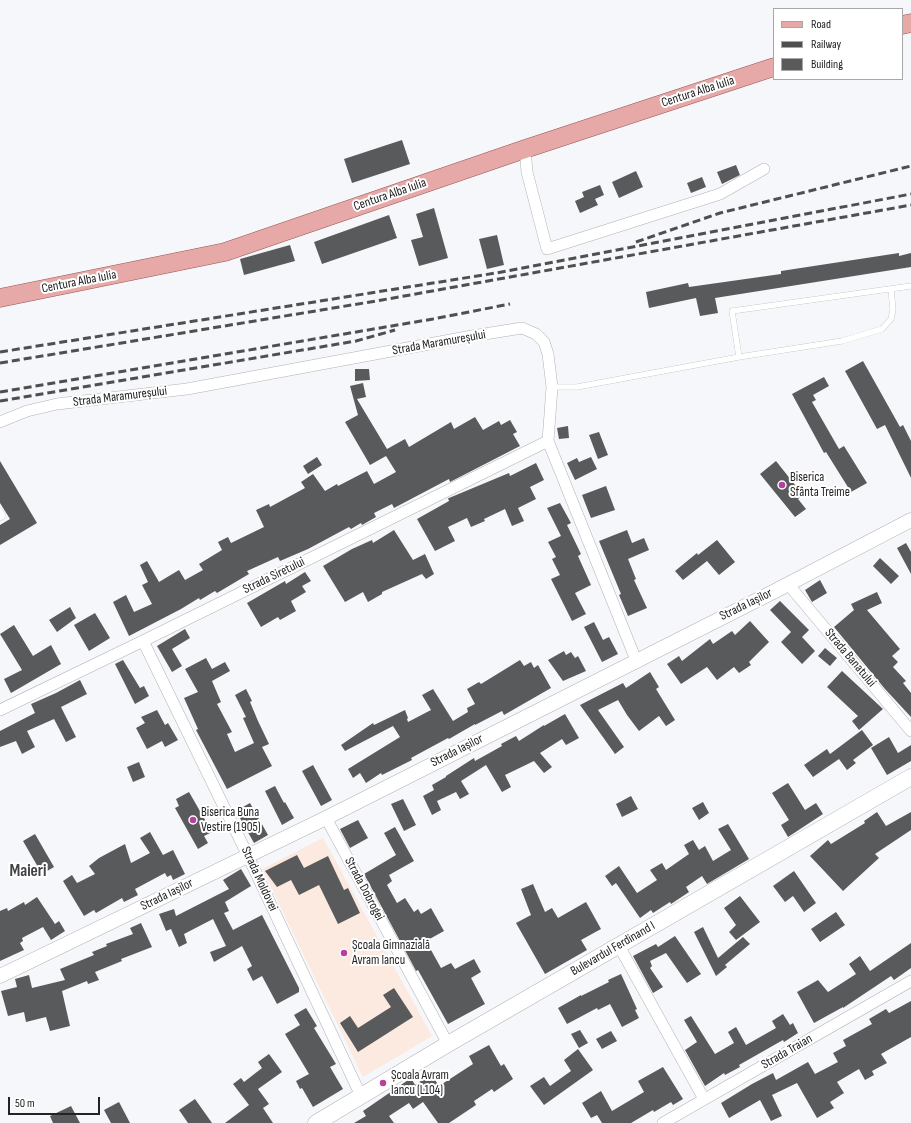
<!DOCTYPE html>
<meta charset="utf-8">
<style>
body{margin:0}
#map{position:relative;width:911px;height:1123px;overflow:hidden;background:#f6f7fa;font-family:"Sofia Sans Condensed",sans-serif}
canvas{display:block}
.legend{position:absolute;left:773px;top:8px;width:130px;height:72px;box-sizing:border-box;background:#fff;border:1px solid #a7a7a7;margin:0;padding:5px 7px;list-style:none;font-size:12px;color:#232324}
.legend li{display:flex;align-items:center;gap:8px;height:20px}
.legend b{width:20px;border:1px solid #a7a7a7}
.scale{position:absolute;left:8px;top:1097px;width:92px;height:18px;box-sizing:border-box;border:2px solid #232324;border-top:0;padding-left:5px;font-size:12px;line-height:14px;white-space:nowrap;color:#232324;-webkit-text-stroke:3px #fff;paint-order:stroke}
</style>
<div id="map">
<canvas width="911" height="1123"></canvas>
<ul class="legend">
<li><b style="height:5px;background:#e6a9a7"></b>Road</li>
<li><b style="height:5px;background:#4f4f50"></b>Railway</li>
<li><b style="height:11px;background:#595a5c"></b>Building</li>
</ul>
<div class="scale">50 m</div>
</div>
<script>
const ctx = document.querySelector('canvas').getContext('2d');
ctx.lineJoin = 'round';
function fillPath(path, color) { ctx.fillStyle = color; ctx.fill(path, 'evenodd'); }
const poly = rows => new Path2D(rows.map(r => 'M' + r).join(''));
function trace(path, color, width, dash) { ctx.strokeStyle = color; ctx.lineWidth = width; ctx.lineCap = dash ? 'butt' : 'round'; ctx.setLineDash(dash || []); ctx.stroke(path); }
function write(font, color, halo, rows, align = 'center') {
  ctx.font = font + ' "Sofia Sans Condensed",sans-serif'; ctx.lineWidth = 4; ctx.setLineDash([]); ctx.textBaseline = 'middle'; ctx.strokeStyle = halo; ctx.fillStyle = color; for (const [text, x, y, turn = 0] of rows) {
    ctx.save(); ctx.translate(x, y); ctx.rotate((+turn || 0) * Math.PI / 180); ctx.textAlign = isNaN(turn) ? turn : align; if (halo) ctx.strokeText(text, 0, 0); ctx.fillText(text, 0, 0); ctx.restore();
  }
}
const education = poly([
 [323,838,432,1036,363,1077,262,869]
]);
const building = poly([
 [402,140,410,164,352,183,344,159],
 [736,165,740,175,722,184,717,172],
 [636,171,643,187,619,198,612,182],
 [702,177,706,187,691,193,687,183],
 [600,185,604,195,595,199,598,205,580,213,575,201,584,197,582,192],
 [434,208,448,258,419,266,411,240,423,237,416,214],
 [389,215,397,238,322,264,314,242],
 [497,235,504,265,487,269,479,239],
 [290,245,295,261,244,275,240,259],
 [899,253,899,256,911,253,911,267,715,298,718,313,700,316,696,298,649,308,646,292,688,283,689,287,781,274,781,271],
 [863,361,900,427,903,425,911,441,911,478,885,425,877,429,845,371],
 [355,369,369,369,370,380,355,381],
 [824,377,829,386,813,395,816,400,812,402,839,449,844,446,867,483,851,492,826,452,824,453,792,394],
 [363,383,366,397,357,399,387,449,405,439,409,447,451,422,454,429,475,417,483,430,499,421,501,425,510,420,517,432,513,434,520,446,450,482,449,479,394,508,392,504,374,513,376,517,362,525,361,523,351,529,349,527,308,549,280,561,278,557,247,571,249,574,217,593,215,591,200,600,199,598,181,609,129,636,113,602,126,595,134,612,152,604,142,585,148,582,140,565,147,561,159,582,179,570,185,580,203,570,199,564,222,550,218,542,228,537,231,543,264,527,256,510,269,504,270,507,305,488,301,482,313,474,325,491,337,484,338,486,367,471,374,484,396,472,386,456,370,465,345,422,358,415,350,386],
 [568,426,569,438,559,439,557,428],
 [599,432,608,455,598,459,589,435],
 [317,457,322,465,308,474,303,466],
 [591,457,597,469,575,480,567,463,577,458,579,462],
 [0,461,37,523,0,545,0,525,10,519,0,503],
 [776,461,803,495,798,499,806,509,795,517,760,474],
 [536,463,544,480,530,487,536,499,518,508,524,521,512,526,505,509,484,519,485,521,471,527,467,518,448,527,455,541,435,551,417,519,449,501,448,498,449,498,509,473,510,476],
 [606,486,615,510,591,518,582,495],
 [560,503,571,523,567,525,581,554,578,556,591,585,575,593,586,614,572,621,551,579,560,575,552,559,556,557,548,542,561,536,547,508],
 [394,530,413,560,425,554,434,574,426,579,422,574,382,592,382,594,368,602,363,592,345,602,323,566,352,549,372,540,373,543],
 [627,530,632,543,644,538,649,550,628,559,636,579,634,580,647,608,628,616,619,595,621,594,599,541],
 [717,540,735,562,719,575,707,561,683,580,675,571,697,553,698,555],
 [906,543,911,552,911,574,897,548],
 [880,558,899,576,891,584,873,566],
 [305,572,311,581,302,586,306,592,291,601,296,611,280,620,278,617,261,627,247,603,285,581,286,584],
 [820,580,827,593,812,602,805,590],
 [877,592,882,603,867,610,900,649,892,656,898,662,893,667,906,681,903,683,911,693,911,717,885,689,834,627,854,610,851,604],
 [780,601,809,630,802,637,815,651,802,664,781,642,791,632,770,610],
 [70,607,76,618,57,632,49,620],
 [95,613,110,638,89,651,74,625],
 [750,621,769,642,749,662,751,665,739,673,734,667,717,680,707,667,681,684,667,664,679,656,682,661,710,639,713,644,732,631,735,635],
 [594,622,603,640,609,637,618,654,602,662,584,627],
 [14,625,33,656,51,645,61,664,11,693,4,679,22,670,0,634],
 [185,629,190,638,172,649,182,666,172,672,157,646],
 [825,648,837,658,830,666,818,656],
 [564,651,566,655,571,652,575,658,578,656,586,671,563,681,548,660],
 [206,658,212,669,225,662,230,671,212,681,221,702,217,704,232,732,227,734,235,752,254,743,243,718,246,717,235,695,246,689,252,701,250,702,258,721,269,744,262,747,272,766,227,789,196,730,198,729,184,698,198,692,185,669],
 [123,660,140,688,144,686,149,696,135,704,115,664],
 [520,660,524,666,531,662,534,668,538,665,551,688,504,715,502,711,475,725,475,724,449,739,448,738,411,758,412,760,382,775,381,773,366,783,360,773,353,778,348,769,400,737,393,726,345,751,341,745,373,723,374,725,405,710,408,718,407,719,408,722,431,710,422,695,433,689,453,721,468,712,467,708,475,704,467,689,479,682,481,684],
 [842,671,883,709,859,730,852,721,858,716,827,687],
 [650,672,659,687,656,689,675,720,666,726,659,716,639,731,627,715,618,700,598,710,624,747,615,754,580,705,623,683,626,688],
 [80,680,87,694,61,707,76,737,66,742,54,719,27,731,35,747,22,754,16,741,0,747,0,731,35,713,31,704,56,693],
 [157,710,165,725,168,723,178,740,165,747,162,741,147,749,136,728,145,723,141,717],
 [565,714,579,738,566,745,562,739,540,753,552,767,544,773,534,761,505,775,511,787,502,792,486,765,461,781,469,794,460,799,456,792,437,801,441,810,432,815,423,796,434,790,432,785,446,777,446,776,474,758,475,761,502,746,501,744,516,736,519,741,544,725,544,726],
 [862,730,873,745,853,760,856,763,847,770,839,759,813,777,804,765,827,749,830,754],
 [889,737,898,753,911,745,911,761,887,775,871,748],
 [139,762,145,777,133,782,127,767],
 [313,765,332,800,321,806,302,771],
 [788,783,805,810,816,803,823,814,788,837,781,825,789,820,772,793],
 [275,786,284,803,285,802,294,818,282,825,265,791],
 [189,792,212,832,204,836,208,843,198,849,175,808,179,806,176,799],
 [631,796,638,809,622,817,616,804],
 [403,799,416,825,404,831,391,804],
 [703,802,709,813,699,820,692,808],
 [250,803,268,835,254,843,236,811],
 [877,812,886,826,911,812,911,830,875,854,879,858,843,891,810,856,828,840,831,844,865,823,864,821],
 [358,820,368,838,350,848,340,829],
 [728,824,749,859,707,884,702,876,686,887,689,892,671,904,670,902,653,913,651,910,640,918,616,883,612,886,605,876,619,866,637,893,657,880,650,870,662,863,666,870,689,854,684,845,693,840,699,850,705,846,713,861,731,850,718,829],
 [395,827,414,861,389,875,392,881,387,885,397,903,405,898,414,912,418,909,421,914,431,908,444,931,426,941,441,968,451,963,455,969,474,959,481,972,471,978,485,1004,448,1024,418,970,416,971,415,969,364,874,396,855,384,833],
 [150,832,163,855,173,850,185,874,173,880,171,875,167,877,165,873,135,889,138,895,124,902,122,898,96,913,94,910,84,916,63,881,72,875,77,883,95,874,89,866,99,858,125,844,131,863,150,853,140,838],
 [35,834,54,867,42,874,23,841],
 [297,855,304,868,328,856,344,890,348,888,360,913,338,924,319,885,299,895,291,880,277,887,265,871],
 [241,869,251,886,225,902,229,911,224,913,233,930,262,915,299,988,299,992,277,1004,262,976,253,981,247,969,252,966,242,946,214,962,210,952,226,946,213,919,184,934,187,943,179,947,171,929,166,931,159,914,174,909,176,916,229,889,223,880],
 [794,871,816,903,804,912,793,896,785,902,773,886],
 [533,884,545,912,552,908,558,918,586,902,601,929,581,940,587,950,545,974,516,923,531,915,521,889],
 [740,896,760,922,736,940,729,932,736,925,724,908],
 [37,897,55,924,59,921,65,931,51,940,43,927,22,938,23,941,20,943,24,950,0,961,0,911,7,908,8,911,24,902,25,905],
 [836,912,845,925,820,942,811,929],
 [141,923,152,947,121,959,122,961,95,972,99,980,88,984,87,981,62,991,70,1026,50,1031,46,1017,26,1022,24,1012,8,1016,1,991,17,987,15,979,29,975,32,988,65,980,60,969,94,955,92,952,107,946,106,944,133,934,130,928],
 [703,927,718,958,743,937,750,944,725,965,727,967,716,976,694,932],
 [675,936,701,974,687,983,666,953,650,961,652,966,650,968,663,987,653,993,633,956,656,944,658,947],
 [911,943,911,968,894,980,891,976,843,1008,843,1007,814,1023,797,992,818,980,828,992,856,974,849,964,860,956,870,971],
 [621,974,637,1009,635,1010,639,1018,622,1027,610,1004,598,1010,597,1008,567,1024,558,1008,581,995,581,996,609,982,608,980],
 [394,988,413,1017,358,1052,340,1023,350,1016,358,1028,391,1007,383,995],
 [911,1001,911,1037,881,1054,887,1063,872,1071,874,1075,865,1080,859,1069,837,1082,844,1093,830,1102,834,1108,817,1118,797,1083,772,1095,782,1116,771,1121,760,1100,729,1118,721,1103,752,1084,773,1073,776,1080,808,1062,815,1074,838,1062,833,1053,846,1046,843,1040,872,1024,869,1019,886,1009,889,1013],
 [306,1008,317,1026,314,1028,336,1064,330,1067,343,1089,313,1107,302,1088,300,1089,296,1081,309,1074,285,1034,300,1025,294,1015],
 [783,1014,790,1025,793,1023,798,1033,784,1042,783,1040,739,1065,740,1067,725,1075,724,1073,705,1086,685,1050,697,1042,684,1020,691,1016,715,1054,734,1043,728,1032,736,1027,746,1045,776,1028,772,1021],
 [580,1030,588,1043,579,1048,571,1034],
 [611,1031,617,1041,602,1049,596,1039],
 [489,1045,501,1066,504,1064,513,1079,494,1092,492,1089,474,1101,476,1105,449,1123,438,1123,423,1102,413,1109,409,1103,389,1116,394,1123,354,1123,366,1116,363,1111,411,1078,415,1085,431,1074,439,1086,473,1064,469,1056],
 [578,1049,593,1070,544,1105,530,1086,544,1077,550,1086,571,1071,564,1060],
 [269,1054,282,1072,258,1089,269,1104,263,1108,273,1123,225,1123,249,1105,233,1084,241,1078,244,1082,262,1068,258,1062],
 [663,1067,683,1099,673,1105,671,1102,654,1112,653,1110,631,1123,602,1123,597,1115,591,1118,582,1103,601,1091,612,1111,644,1092,638,1081],
 [195,1099,212,1123,188,1123,179,1110],
 [119,1102,130,1123,111,1123,104,1110],
 [71,1106,80,1123,53,1123,50,1116]
]);
const service = poly([
 [739,357,732,311,911,286],
 [552,387,577,387,739,357,842,341,882,329,891,319,893,310,891,289],
 [0,511,3,516,0,518]
]);
const minor = poly([
 [525,149,527,172,547,249,720,194,764,169],
 [0,422,27,411,57,404,187,389,472,336,522,328,536,334,544,342,548,354,552,387,548,441,636,660],
 [788,584,911,731],
 [143,641,248,856,361,1096],
 [0,710,143,641,548,441],
 [326,818,448,1044],
 [619,946,704,1099],
 [663,1123,911,981]
]);
const tertiary = poly([
 [0,976,326,818,775,591,911,520]
]);
const secondary = poly([
 [316,1123,448,1044,911,777]
]);
const primary = poly([
 [902,25,911,23],
 [0,298,225,252,525,149,774,67]
]);
const rail = poly([
 [636,242,720,213,911,166],
 [0,352,496,273,911,194],
 [0,363,382,300,911,205],
 [0,392,433,319,510,304],
 [0,401,356,341,395,330]
]);
const markers = [
 [782,485,4,"#b5419b"],
 [193,820,4,"#b5419b"],
 [344,953,4,"#b5419b"],
 [383,1083,4,"#b5419b"]
];
const streetNames = [
 ["Centura Alba Iulia",698,92,-18],
 ["Centura Alba Iulia",390,195,-19],
 ["Centura Alba Iulia",79,282,-11],
 ["Strada Maramureșului",439,343,-10],
 ["Strada Maramureșului",120,397,-7],
 ["Strada Siretului",274,576,-26],
 ["Strada Iașilor",746,605,-26],
 ["Strada Banatului",850,658,50],
 ["Strada Iașilor",457,751,-27],
 ["Strada Moldovei",259,879,65],
 ["Strada Dobrogei",364,889,62],
 ["Strada Iașilor",167,895,-26],
 ["Bulevardul Ferdinand I",613,949,-30],
 ["Strada Traian",787,1052,-30]
];
const poiNames = [
 ["Biserica",790,478],
 ["Sfânta Treime",790,493],
 ["Biserica Buna",201,813],
 ["Vestire (1905)",201,828],
 ["Școala Gimnazială",352,946],
 ["Avram Iancu",352,961],
 ["Școala Avram",391,1076],
 ["Iancu (L104)",391,1091]
];
const districtNames = [
 ["Maieri",28,872]
];
fillPath(education, '#fce9e0');
fillPath(building, '#595a5c');
trace(service, '#b1b2b4', 6);
trace(minor, '#b1b2b4', 12);
trace(tertiary, '#b1b2b4', 15);
trace(secondary, '#b1b2b4', 17);
trace(primary, '#975553', 19);
trace(service, '#fff', 5.5);
trace(minor, '#fff', 11);
trace(tertiary, '#fff', 14);
trace(secondary, '#fff', 16);
trace(primary, '#e6a9a7', 18);
trace(rail, '#4f4f50', 3, [8, 4]);
for (const [x, y, r, color] of markers) { const dot = new Path2D(); dot.arc(x, y, r, 0, 2 * Math.PI); ctx.fillStyle = color; ctx.fill(dot); trace(dot, '#fff', 1.5); }
write('13px', '#232324', '#fff', streetNames);
write('13px', '#232324', '#fff', poiNames, 'left');
write('bold 17px', '#414144', '#fff', districtNames);
</script>
